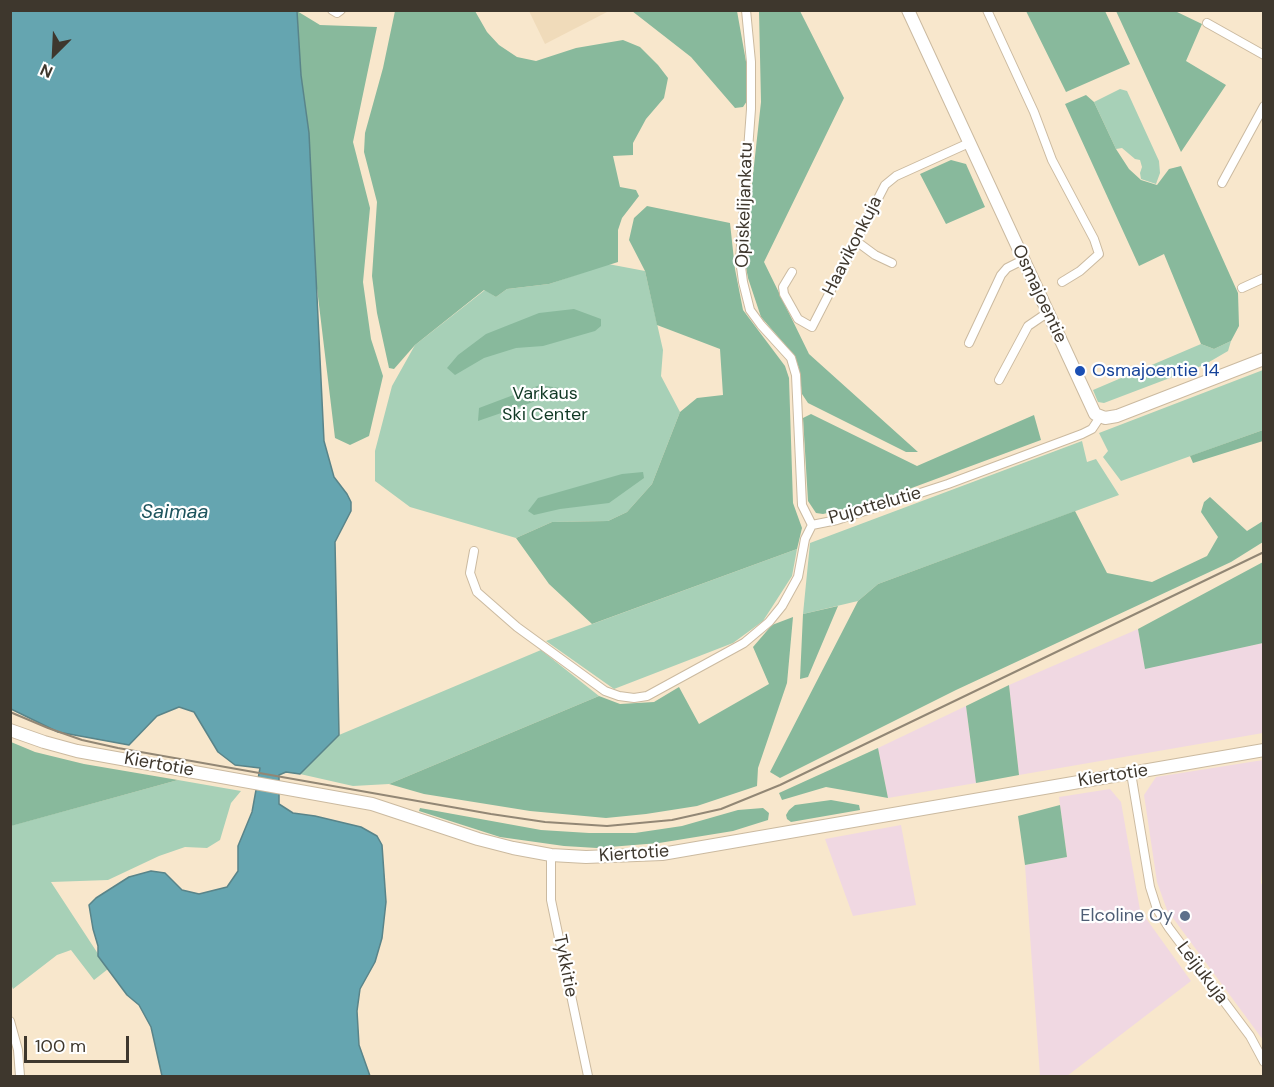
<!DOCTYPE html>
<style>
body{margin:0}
#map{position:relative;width:1274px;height:1087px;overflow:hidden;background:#f8e7cc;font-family:"DM Sans",sans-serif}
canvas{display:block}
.frame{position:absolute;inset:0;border:12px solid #3e372d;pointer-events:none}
.north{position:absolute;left:24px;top:24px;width:60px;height:60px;-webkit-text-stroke:4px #fff;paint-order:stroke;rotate:204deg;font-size:16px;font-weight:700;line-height:24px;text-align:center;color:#3e372d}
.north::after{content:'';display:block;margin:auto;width:21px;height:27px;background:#3e372d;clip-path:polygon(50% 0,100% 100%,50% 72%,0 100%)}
.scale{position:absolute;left:24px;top:1036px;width:105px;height:27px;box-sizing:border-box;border:3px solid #3e372d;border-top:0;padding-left:8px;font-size:18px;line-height:21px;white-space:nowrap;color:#3e372d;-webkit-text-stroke:4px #fff;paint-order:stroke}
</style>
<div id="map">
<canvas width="1274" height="1087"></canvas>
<div class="frame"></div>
<div class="north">N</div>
<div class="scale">100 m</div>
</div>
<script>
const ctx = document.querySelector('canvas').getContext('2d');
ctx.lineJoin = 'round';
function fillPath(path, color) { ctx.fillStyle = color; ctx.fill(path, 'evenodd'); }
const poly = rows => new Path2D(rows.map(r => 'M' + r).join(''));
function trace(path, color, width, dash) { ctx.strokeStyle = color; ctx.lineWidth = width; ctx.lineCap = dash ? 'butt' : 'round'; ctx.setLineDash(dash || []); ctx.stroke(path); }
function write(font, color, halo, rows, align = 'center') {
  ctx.font = font + ' "DM Sans",sans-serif'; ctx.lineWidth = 4.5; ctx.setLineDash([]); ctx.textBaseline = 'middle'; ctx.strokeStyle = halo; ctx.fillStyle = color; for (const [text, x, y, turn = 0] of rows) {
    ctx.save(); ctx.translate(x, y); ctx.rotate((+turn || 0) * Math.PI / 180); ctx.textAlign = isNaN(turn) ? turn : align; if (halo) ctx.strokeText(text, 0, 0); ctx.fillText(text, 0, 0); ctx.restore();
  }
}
const built = poly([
 [529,11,609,11,545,44]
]);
const industrial = poly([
 [1138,629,1145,668,1263,643,1263,733,1019,775,1009,685],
 [966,706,976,783,888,798,878,748],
 [1263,760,1264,846,1261,883,1264,888,1263,1040,1167,910,1157,882,1144,795,1156,777],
 [1110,789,1121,802,1140,910,1191,981,1067,1076,1040,1076,1025,865,1067,857,1059,797],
 [901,825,916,905,853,916,825,839]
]);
const green = poly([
 [1120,89,1127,91,1159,161,1160,173,1156,184,1141,179,1140,173,1142,167,1140,160,1135,159,1122,148,1116,149,1094,102],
 [608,264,645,271,663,350,661,376,680,412,652,484,627,512,608,521,552,522,516,538,410,507,375,481,375,451,392,386,415,345,485,290,496,297,507,289,549,284],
 [1231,341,1228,351,1204,365,1125,395,1104,403,1098,402,1093,390,1201,344,1214,349],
 [1263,370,1263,430,1121,481,1103,457,1108,451,1099,433],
 [1082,441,1087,462,1096,459,1119,495,878,584,858,601,803,614,810,543],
 [797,549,792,576,763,621,733,643,614,689,546,641],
 [541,650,599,696,389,784,353,786,300,774,339,735],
 [178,780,241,791,231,803,220,840,207,848,185,847,159,856,108,880,51,882,108,969,94,980,71,950,57,955,13,989,10,982,10,826]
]);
const forest = poly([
 [297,11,320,25,377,27,353,142,370,208,363,282,371,339,383,376,369,436,350,445,335,438,316,280,309,133,301,75],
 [395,11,475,11,487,32,499,45,517,57,536,61,576,48,623,40,640,47,658,65,668,78,664,98,646,119,633,143,633,155,613,156,620,187,636,190,639,196,622,218,618,230,618,262,549,284,507,289,496,297,484,290,415,345,394,369,389,368,377,313,372,276,377,202,364,152,365,133,383,68],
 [632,11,737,11,747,67,747,101,743,107,735,108,691,57],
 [759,11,800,11,844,98,764,262,809,354,918,452,906,452,808,403,802,394,799,369,795,356,761,317,748,278,744,256,761,102],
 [1026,11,1105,11,1130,64,1066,92],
 [1116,11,1175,11,1202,24,1186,61,1226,85,1181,152],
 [1086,95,1094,102,1116,149,1129,169,1141,180,1157,185,1169,169,1181,166,1238,293,1239,326,1231,341,1214,349,1201,344,1164,254,1139,266,1065,104],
 [951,160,966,164,985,207,946,224,920,174],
 [647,206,730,223,735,269,743,310,785,366,789,378,793,503,802,528,797,549,592,624,549,584,516,538,552,522,608,521,627,512,652,484,680,412,697,398,723,395,720,349,657,325,645,271,629,240,634,218],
 [574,309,601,319,601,326,595,331,543,346,516,348,484,358,455,375,447,368,458,355,486,334,539,313],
 [540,385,559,388,562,392,478,421,479,408],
 [811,414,917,466,1034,415,1041,440,874,502,823,514,816,513,808,501,803,418],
 [1263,430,1263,441,1193,463,1190,456],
 [643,472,644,478,609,503,560,509,534,515,528,511,538,498,622,474],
 [1210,497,1247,531,1263,521,1263,542,1231,562,956,690,780,778,770,772,858,601,878,584,1075,511,1107,573,1152,582,1207,556,1218,537,1201,512,1204,502],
 [1263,562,1263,643,1145,669,1138,629],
 [838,606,808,677,800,679,803,614],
 [793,617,787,683,758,768,757,786,697,806,646,814,606,818,530,811,424,794,389,784,599,696,620,704,654,702,679,687,699,724,769,684,753,647,772,625],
 [1009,685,1019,775,976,783,966,706],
 [11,742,35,752,84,764,178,780,11,826],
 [878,748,888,798,826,787,782,800,779,793],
 [831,800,859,805,860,810,791,822,787,819,786,815,789,810,795,805],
 [1060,805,1067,857,1025,865,1018,816],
 [420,808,541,830,589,833,635,833,682,826,738,810,763,808,769,813,768,820,733,831,659,843,597,848,564,846,500,837,419,811]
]);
const water = poly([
 [10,11,297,11,301,75,309,133,324,441,334,477,347,494,351,502,351,511,335,542,339,735,300,774,286,772,279,775,279,804,293,813,315,816,361,827,377,836,382,845,386,902,382,938,375,962,360,989,357,1011,359,1045,370,1076,162,1076,151,1027,139,1005,127,995,98,956,98,946,93,929,89,905,96,898,129,877,151,871,165,873,182,890,199,894,227,887,238,871,238,846,252,812,260,768,235,765,218,752,194,712,179,707,157,716,129,745,58,732,11,709,10,11]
]);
const street = poly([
 [332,10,337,13,341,10],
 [746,10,751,62,751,109,740,259,743,282,750,310,761,325,791,358,796,375,802,505,812,525],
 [987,10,1034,112,1052,160,1094,239,1099,254,1080,271,1062,282],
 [1207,23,1264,55],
 [1222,183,1264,106],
 [856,241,875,255,892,263],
 [792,272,783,287,784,294,798,319,812,327,885,185,896,176,969,143],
 [1242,288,1264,278],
 [969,343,1001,275,1007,268,1023,260],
 [999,380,1028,326,1047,313],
 [474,551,470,573,477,592,517,627,605,691,619,696,634,698,647,696,744,643,769,622,782,606,798,577,805,539,812,525,837,520,948,484,1082,434,1092,429,1100,417],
 [1131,773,1150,887,1157,909,1169,928,1250,1036,1264,1062],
 [551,855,551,900,588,1076],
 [10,1021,18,1050,20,1076]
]);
const secondary = poly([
 [908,10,1095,414,1105,418,1117,416,1264,359],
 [10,730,44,742,77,751,372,804,478,839,513,848,551,855,586,857,662,854,1264,750]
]);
const rail = poly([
 [10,712,48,728,82,740,118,748,491,814,545,822,607,826,672,820,721,809,780,785,1264,552]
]);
const markers = [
 [1080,371,6,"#1a4fb4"],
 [1185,916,6,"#5c6f8a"]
];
const streetNames = [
 ["Opiskelijankatu",745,205,-88],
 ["Haavikonkuja",853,246,-63],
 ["Osmajoentie",1039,294,65],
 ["Pujottelutie",875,506,-16],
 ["Kiertotie",159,765,10],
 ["Kiertotie",1113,776,-9],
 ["Kiertotie",634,854,-4],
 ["Tykkitie",565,966,79],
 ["Leijukuja",1202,973,53]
];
const transitNames = [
 ["Osmajoentie 14",1092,371]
];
const parkNames = [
 ["Varkaus",545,394],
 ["Ski Center",545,415]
];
const serviceNames = [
 ["Elcoline Oy",1173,916]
];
const waterNames = [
 ["Saimaa",175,513]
];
fillPath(built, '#f0dbba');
fillPath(industrial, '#f0d8e2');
fillPath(green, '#a7d0b7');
fillPath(forest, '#88b99c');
fillPath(water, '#65a5b0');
trace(water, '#598489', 1.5);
trace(street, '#cbbaa0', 10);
trace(secondary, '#cbbaa0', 14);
trace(street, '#fff', 8);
trace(secondary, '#fff', 12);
trace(rail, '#928775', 2);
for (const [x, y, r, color] of markers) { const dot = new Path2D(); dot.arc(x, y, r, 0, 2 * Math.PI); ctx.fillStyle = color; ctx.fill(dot); trace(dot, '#fff', 2); }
write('18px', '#3e372d', '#fff', streetNames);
write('18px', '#164399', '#fff', transitNames, 'left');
write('18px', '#103824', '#fff', parkNames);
write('18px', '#4e5e75', '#fff', serviceNames, 'right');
write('italic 20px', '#1d545d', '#fff', waterNames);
</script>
